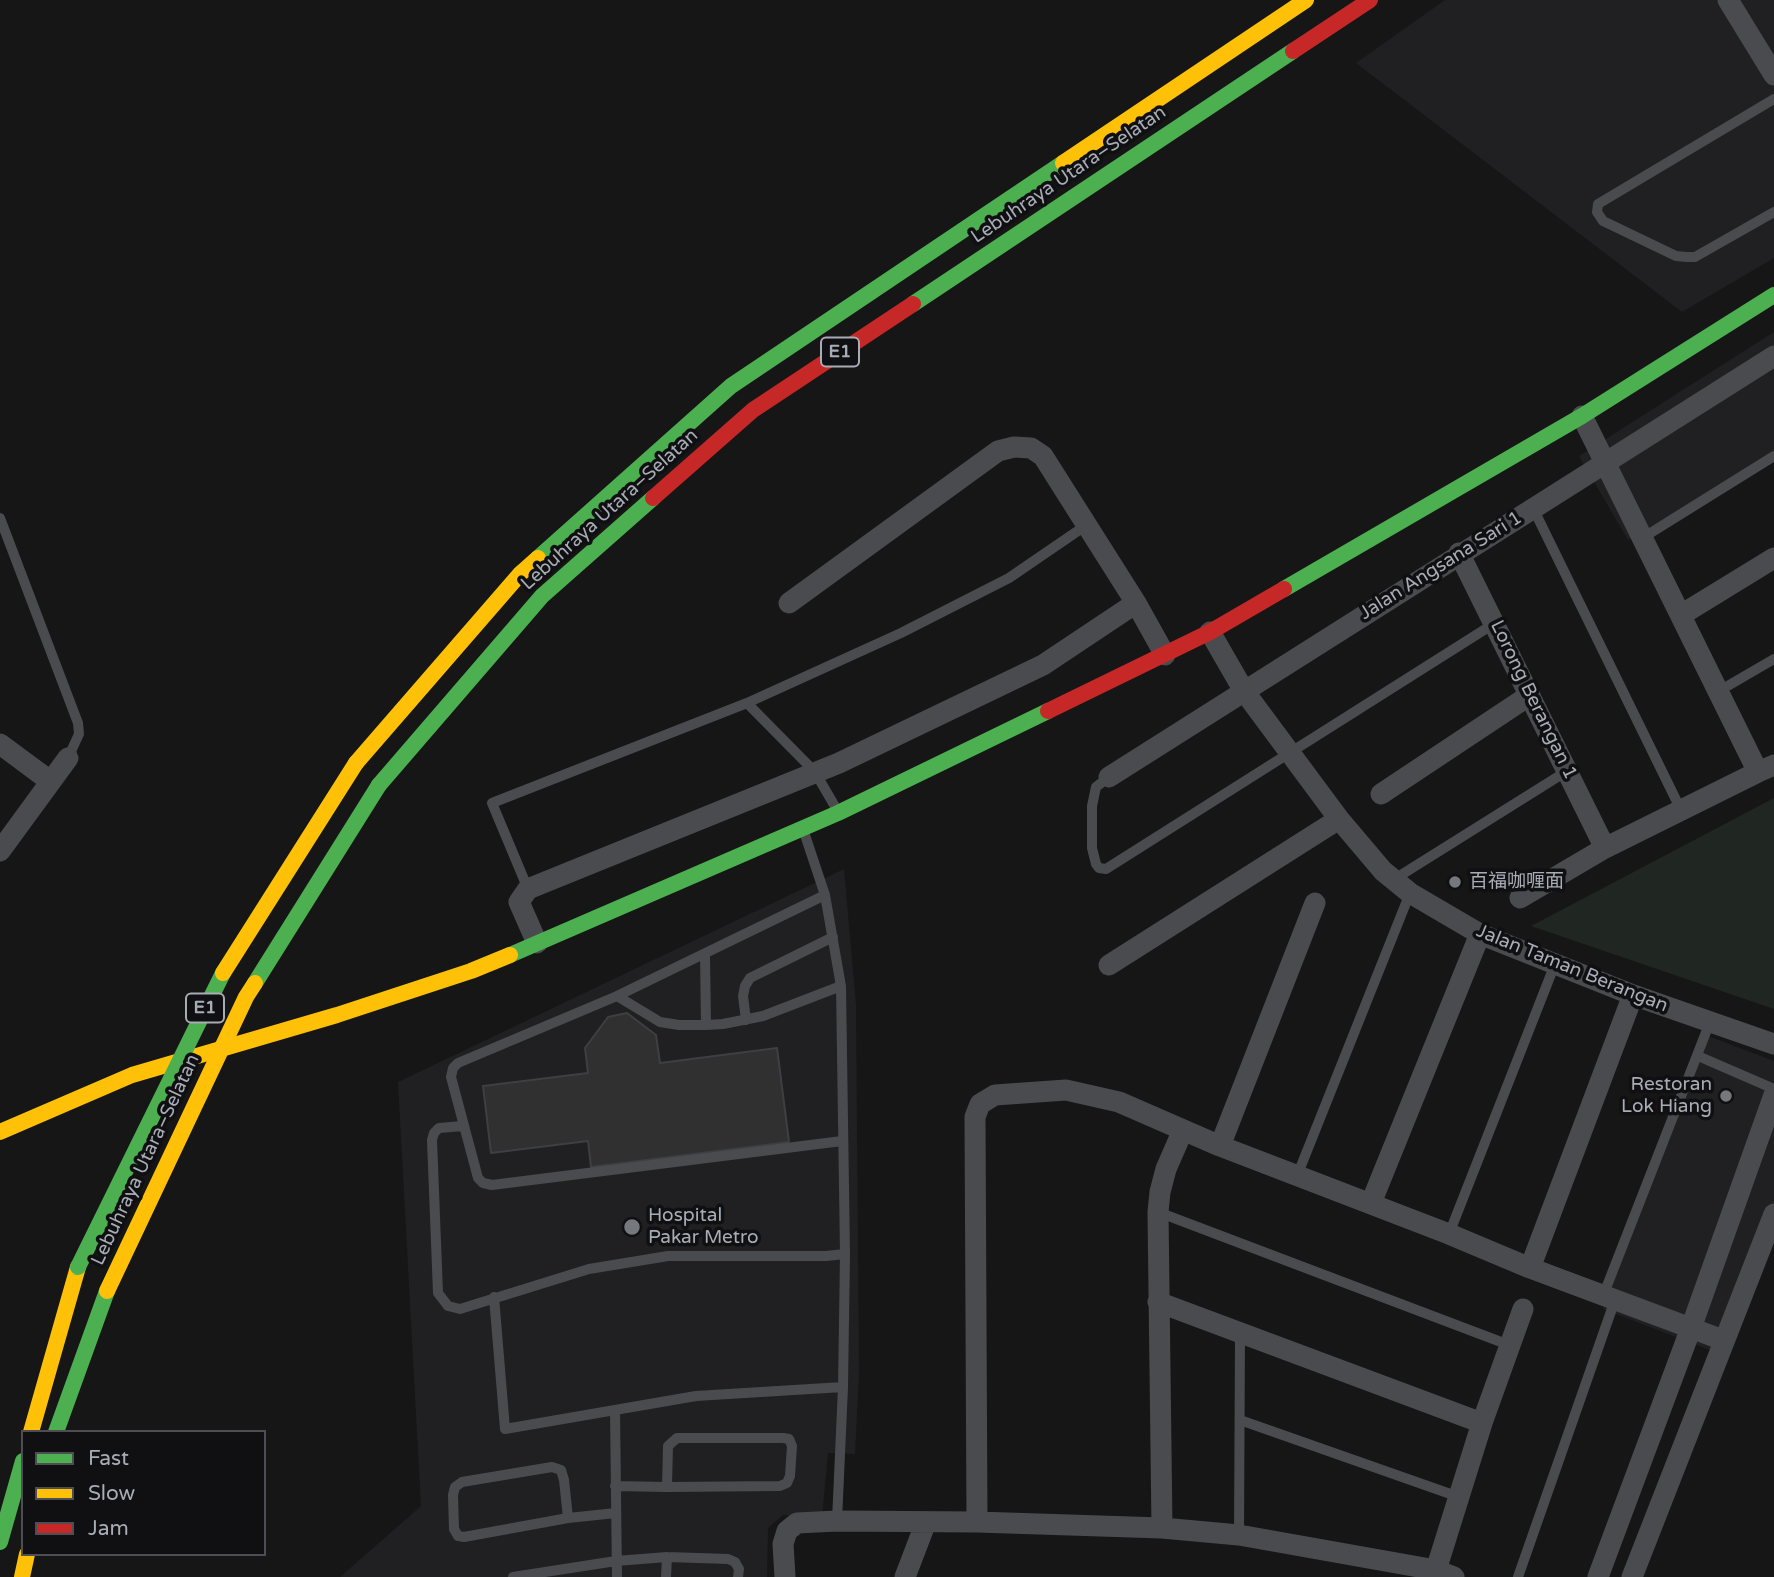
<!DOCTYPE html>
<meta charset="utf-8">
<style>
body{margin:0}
#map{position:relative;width:1774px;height:1577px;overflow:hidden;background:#161616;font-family:"Varela Round",sans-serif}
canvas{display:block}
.legend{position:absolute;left:21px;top:1430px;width:245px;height:126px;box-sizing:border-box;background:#101012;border:2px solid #4d4e53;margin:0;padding:9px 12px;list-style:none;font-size:21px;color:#a8acb5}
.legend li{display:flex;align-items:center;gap:14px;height:35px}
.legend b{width:35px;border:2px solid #4d4e53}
</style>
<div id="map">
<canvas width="1774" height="1577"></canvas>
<ul class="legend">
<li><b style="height:9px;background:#4caf50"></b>Fast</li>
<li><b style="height:9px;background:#ffc107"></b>Slow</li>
<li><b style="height:9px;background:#c62828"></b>Jam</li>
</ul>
</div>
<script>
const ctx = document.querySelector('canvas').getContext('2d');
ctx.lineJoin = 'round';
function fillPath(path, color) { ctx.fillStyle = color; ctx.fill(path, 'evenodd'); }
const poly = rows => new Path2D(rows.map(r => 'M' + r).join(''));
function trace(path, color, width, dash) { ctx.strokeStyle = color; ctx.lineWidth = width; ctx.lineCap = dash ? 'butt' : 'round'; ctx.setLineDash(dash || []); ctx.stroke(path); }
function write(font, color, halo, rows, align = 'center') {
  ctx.font = font + ' "Varela Round","Noto Sans SC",sans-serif'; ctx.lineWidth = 7; ctx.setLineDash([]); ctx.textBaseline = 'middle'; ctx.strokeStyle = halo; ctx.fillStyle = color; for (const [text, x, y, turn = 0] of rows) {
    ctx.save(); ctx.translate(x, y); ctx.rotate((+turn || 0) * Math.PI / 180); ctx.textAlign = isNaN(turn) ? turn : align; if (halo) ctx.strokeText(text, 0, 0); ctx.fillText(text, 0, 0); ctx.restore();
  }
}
const built = poly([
 [1445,0,1774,0,1774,258,1682,312,1356,63],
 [1774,332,1774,455,1628,540,1579,456],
 [844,869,856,1005,859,1373,855,1454,828,1453,822,1517,783,1515,768,1528,767,1577,340,1577,421,1506,398,1082],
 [1708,1036,1774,1061,1774,1206,1715,1352,1603,1309]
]);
const green = poly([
 [1774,798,1774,1009,1531,926]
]);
const building = poly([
 [627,1013,656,1035,660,1063,777,1048,789,1142,591,1167,588,1141,491,1153,483,1086,588,1073,585,1048,608,1017,627,1013]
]);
const lane = poly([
 [1774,99,1598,204,1597,212,1603,221,1676,256,1687,257,1695,257,1774,212],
 [1533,508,1681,810],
 [0,518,78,723,79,734,68,758],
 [1644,537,1774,456],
 [1719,691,1774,659],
 [747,703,815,772,837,810],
 [1109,777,1096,787,1092,806,1092,848,1096,864,1099,868,1106,869,1495,623],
 [1393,880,1567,771],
 [528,889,492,803,747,703,901,633,1009,578,1085,526],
 [825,895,617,996,458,1063,453,1068,451,1077,478,1178,483,1183,492,1185,842,1141],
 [705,954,706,1025],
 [617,996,660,1022,679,1025,706,1025,723,1024,763,1016,841,986],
 [746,1020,743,996,745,986,750,978,833,937],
 [1698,1056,1774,1089],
 [463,1126,439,1128,434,1133,432,1140,438,1293,448,1306,460,1309,589,1269,668,1256,826,1256,845,1254,841,986,825,895,804,832],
 [1297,1176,1410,893],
 [1158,1212,1509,1345],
 [1449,1234,1555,964],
 [1603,1296,1710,1022],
 [494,1297,505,1429,696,1396,843,1387],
 [615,1410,617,1577],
 [1240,1420,1459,1497],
 [615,1486,667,1487,780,1486,787,1483,790,1476,792,1446,789,1439,783,1438,677,1438,668,1446,667,1487],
 [568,1518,564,1480,561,1470,552,1467,462,1482,455,1487,453,1495,454,1529,458,1536,464,1537,568,1518,616,1513],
 [837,1521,843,1387,845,1254],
 [1239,1535,1240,1335],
 [513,1577,616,1561,667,1557,728,1559,735,1562,739,1569,738,1577],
 [666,1577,667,1557],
 [1518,1577,1615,1300]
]);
const street = poly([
 [1728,0,1774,75],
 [1582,416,1758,772,1774,765],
 [1459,553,1605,848],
 [789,603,998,451,1014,447,1031,448,1043,456,1136,603,1165,655],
 [1681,615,1774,558],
 [1210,632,1244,691,1339,819,1383,871,1410,893,1480,934,1633,995,1774,1044],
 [0,744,50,781],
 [1109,777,1774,356],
 [1381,794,1530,695],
 [0,851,68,758],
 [1520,898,1605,848,1758,772],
 [537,943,519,902,528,889,839,763,1043,665,1136,603],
 [1109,965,1339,819],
 [1220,1146,1315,903],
 [1371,1203,1480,934],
 [1530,1268,1633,995],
 [1158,1302,1482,1423],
 [977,1522,975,1117,980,1104,995,1095,1066,1090,1119,1102,1220,1146,1449,1234,1530,1268,1723,1340],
 [1162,1528,1158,1212,1160,1192,1166,1169,1183,1130],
 [1436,1570,1482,1423,1523,1309],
 [785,1577,783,1544,787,1531,797,1523,837,1521,977,1522,1162,1528,1239,1535,1436,1570,1454,1577],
 [905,1577,926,1522],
 [1598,1577,1691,1328,1774,1095],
 [1632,1577,1774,1214]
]);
const fast = poly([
 [913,304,1293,51],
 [538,558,731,386,1063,163],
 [1284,589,1582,416,1774,295],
 [379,785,542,596,653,498],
 [510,955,838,813,1048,711],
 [56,1432,107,1291],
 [0,1542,23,1461]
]);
const slow = poly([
 [1063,163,1306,0],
 [356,763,520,574,538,558],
 [0,1132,132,1075,337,1015,471,971,510,955],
 [31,1432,78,1267],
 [22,1577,27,1554]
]);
const jam = poly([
 [1293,51,1370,0],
 [653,498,753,410,913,304],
 [1048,711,1210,632,1284,589]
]);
const fastBridge = poly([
 [255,983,379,785],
 [78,1267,223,973]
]);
const slowBridge = poly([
 [223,973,356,763],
 [107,1291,246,997,255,983]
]);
const markers = [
 [1455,882,7,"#75787d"],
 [1726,1096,7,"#75787d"],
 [632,1227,9,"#75787d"]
];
const shields = [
 [840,352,38],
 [205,1008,38]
];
const shieldNames = [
 ["E1",840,352],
 ["E1",205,1008]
];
const streetNames = [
 ["Lebuhraya Utara–Selatan",1069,175,-34],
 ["Lebuhraya Utara–Selatan",610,510,-42],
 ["Jalan Angsana Sari 1",1441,566,-32],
 ["Lorong Berangan 1",1533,700,64],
 ["Jalan Taman Berangan",1572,969,22],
 ["Lebuhraya Utara–Selatan",146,1160,-65]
];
const poiNames = [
 ["百福咖喱面",1469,882],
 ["Restoran",1712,1085,"right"],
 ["Lok Hiang",1712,1107,"right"],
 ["Hospital",648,1216],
 ["Pakar Metro",648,1238]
];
fillPath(built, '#202022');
fillPath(green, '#202621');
fillPath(building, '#303031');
trace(building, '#3e3f42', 2);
trace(lane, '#4a4b4e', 10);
trace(street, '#4a4b4e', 21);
trace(fast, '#4caf50', 16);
trace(slow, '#ffc107', 16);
trace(jam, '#c62828', 16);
trace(fastBridge, '#4caf50', 16);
trace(slowBridge, '#ffc107', 16);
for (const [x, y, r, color] of markers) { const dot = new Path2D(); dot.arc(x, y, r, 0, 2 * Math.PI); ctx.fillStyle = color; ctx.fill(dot); trace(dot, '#101012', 2.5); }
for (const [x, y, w] of shields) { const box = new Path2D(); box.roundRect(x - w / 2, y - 14.5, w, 29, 5); ctx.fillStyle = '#101012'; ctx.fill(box); trace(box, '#a8acb5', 2); }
write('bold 18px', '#a8acb5', null, shieldNames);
write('19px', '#a8acb5', '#101012', streetNames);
write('19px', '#a8acb5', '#101012', poiNames, 'left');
</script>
